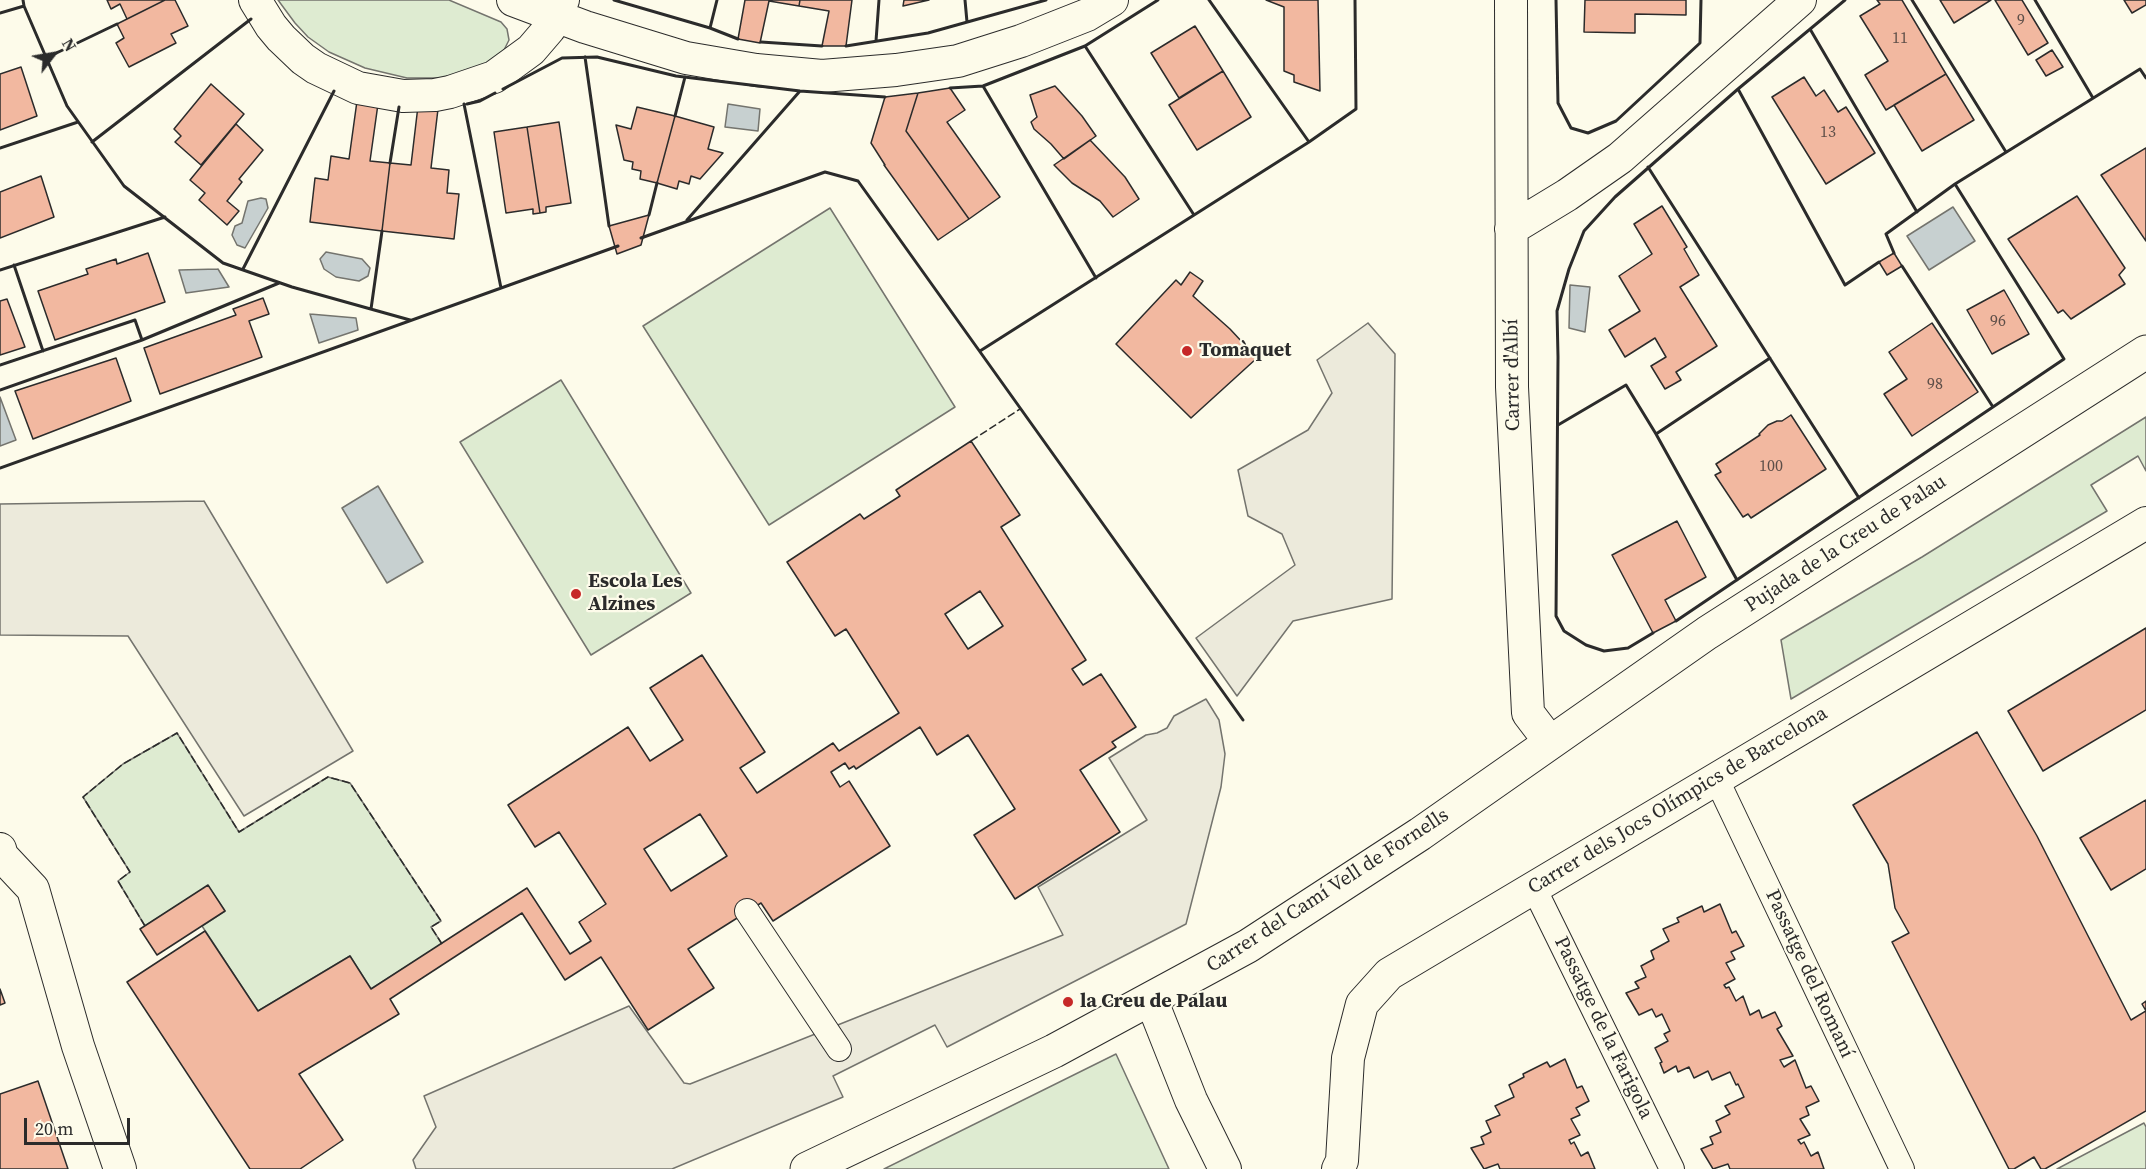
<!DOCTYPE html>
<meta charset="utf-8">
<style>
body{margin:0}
#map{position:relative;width:2146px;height:1169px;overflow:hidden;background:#fdfbea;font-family:"Source Serif 4",serif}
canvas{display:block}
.north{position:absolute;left:24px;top:24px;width:60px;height:60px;-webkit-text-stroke:4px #fdfbea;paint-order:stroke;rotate:59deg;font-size:16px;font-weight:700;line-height:24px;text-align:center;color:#2b2b2b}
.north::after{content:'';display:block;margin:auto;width:21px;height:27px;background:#2b2b2b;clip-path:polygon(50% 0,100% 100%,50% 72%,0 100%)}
.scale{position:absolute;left:24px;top:1118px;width:106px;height:27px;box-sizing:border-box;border:3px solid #2b2b2b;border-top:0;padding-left:8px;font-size:18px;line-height:21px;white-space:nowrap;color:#2b2b2b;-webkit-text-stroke:4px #fdfbea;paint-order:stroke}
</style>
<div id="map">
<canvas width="2146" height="1169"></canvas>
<div class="north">N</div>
<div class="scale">20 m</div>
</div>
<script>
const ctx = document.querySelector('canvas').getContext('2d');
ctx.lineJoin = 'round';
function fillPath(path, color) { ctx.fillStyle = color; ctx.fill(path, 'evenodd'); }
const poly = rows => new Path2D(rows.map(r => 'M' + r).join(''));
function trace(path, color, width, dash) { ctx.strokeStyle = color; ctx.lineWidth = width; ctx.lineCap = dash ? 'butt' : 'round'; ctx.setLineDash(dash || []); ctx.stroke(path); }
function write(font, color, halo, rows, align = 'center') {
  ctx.font = font + ' "Source Serif 4",serif'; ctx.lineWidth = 4.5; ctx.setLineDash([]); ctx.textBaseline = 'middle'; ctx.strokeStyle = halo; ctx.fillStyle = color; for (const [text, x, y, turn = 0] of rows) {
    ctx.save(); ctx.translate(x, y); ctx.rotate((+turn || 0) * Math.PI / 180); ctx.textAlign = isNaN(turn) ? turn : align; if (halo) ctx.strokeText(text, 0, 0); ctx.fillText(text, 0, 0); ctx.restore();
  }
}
const green = poly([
 [278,0,449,0,501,22,507,29,509,40,503,52,484,67,443,78,407,78,365,68,329,52,308,37,295,23,278,0],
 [830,208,955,407,769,525,643,326,830,208],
 [561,380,691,593,591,655,460,442,561,380],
 [2146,417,2146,471,2138,456,2091,485,2107,511,1791,699,1781,640,1922,557,2146,417],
 [177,733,239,832,328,777,350,783,441,921,431,927,442,944,371,989,350,956,258,1011,202,926,225,911,208,886,145,926,118,881,130,872,83,797,123,764,177,733],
 [1116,1054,1169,1169,884,1169,1116,1054],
 [2144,1123,2146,1127,2146,1169,2057,1169,2144,1123]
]);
const parking = poly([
 [1368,323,1395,354,1392,599,1293,621,1237,696,1196,638,1295,565,1282,534,1248,516,1238,470,1308,430,1332,393,1317,360,1368,323],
 [204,501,353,751,244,816,128,636,0,635,0,504,204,501],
 [1206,699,1219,720,1225,754,1221,787,1186,924,947,1047,935,1025,833,1076,843,1097,672,1169,416,1169,413,1160,436,1127,424,1096,629,1006,684,1083,690,1084,1063,935,1038,887,1147,820,1109,758,1146,735,1157,733,1167,728,1174,716,1206,699]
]);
const water = poly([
 [728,104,760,109,758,131,725,127,728,104],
 [261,198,266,199,268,208,245,248,237,245,232,235,235,226,242,223,248,201,261,198],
 [1953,207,1975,241,1929,270,1907,236,1953,207],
 [326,252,362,259,370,268,368,276,359,281,336,277,324,269,320,259,326,252],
 [218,269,229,287,186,293,179,270,218,269],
 [1570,285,1590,287,1585,332,1569,328,1570,285],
 [310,314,356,318,358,330,319,343,310,314],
 [0,397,16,440,0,446,0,397],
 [378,486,423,562,387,583,342,508,378,486]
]);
const building = poly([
 [107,0,165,0,127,19,120,4,111,9,107,0],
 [165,0,175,0,188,26,171,34,176,43,129,67,116,43,124,38,117,24,165,0],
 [745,0,800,0,799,6,769,1,760,43,738,39,745,0],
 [800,0,852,0,846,46,822,46,829,11,799,6,800,0],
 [904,0,929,0,903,6,904,0],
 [1266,0,1318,0,1320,91,1294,82,1294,75,1284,71,1284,7,1266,0],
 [1585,0,1686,0,1686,15,1635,14,1635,33,1584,32,1585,0],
 [1877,0,1902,0,1946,74,1886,110,1865,75,1888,61,1860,16,1880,4,1877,0],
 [1940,0,1991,0,1954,23,1940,0],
 [1995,0,2022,0,2048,43,2028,55,1995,0],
 [2124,0,2146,0,2146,5,2132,13,2124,0],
 [1195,26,1223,71,1179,98,1151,53,1195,26],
 [2052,50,2063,67,2046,76,2036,60,2052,50],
 [21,67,37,116,0,130,0,74,21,67],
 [1223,71,1251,117,1197,150,1169,105,1223,71],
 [1946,74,1974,120,1922,151,1894,105,1946,74],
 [1804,77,1816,96,1824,90,1838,112,1846,107,1875,153,1826,184,1772,97,1804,77],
 [211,84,244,114,201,165,175,142,181,136,174,129,211,84],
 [1055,86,1082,116,1096,136,1064,159,1051,144,1034,129,1031,122,1037,117,1030,95,1055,86],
 [950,88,965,110,947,122,1000,197,969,219,906,131,918,93,950,88],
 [918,93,906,131,969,219,938,240,884,165,885,165,871,143,885,97,918,93],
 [357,101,378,104,370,161,390,163,382,231,310,222,315,178,328,180,331,156,349,159,357,101],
 [418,106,438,109,431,168,449,170,447,193,459,194,454,239,382,231,390,163,411,165,418,106],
 [637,107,675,116,657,183,640,179,641,171,632,169,633,162,624,160,616,125,631,129,637,107],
 [675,116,714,127,708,149,723,153,700,179,691,176,689,184,679,181,677,189,657,183,675,116],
 [559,122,571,203,546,207,546,212,540,213,527,127,559,122],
 [236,124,263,150,239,179,242,182,227,201,239,211,227,225,199,200,205,193,190,180,236,124],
 [527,127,540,213,533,214,533,209,506,213,494,132,527,127],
 [1090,140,1125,177,1139,199,1113,217,1100,201,1072,183,1054,165,1090,140],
 [2146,148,2146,241,2101,175,2146,148],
 [41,176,54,217,0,238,0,192,41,176],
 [2077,196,2125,268,2119,275,2125,284,2071,319,2063,310,2058,313,2008,239,2077,196],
 [1662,206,1687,247,1684,249,1699,275,1680,287,1717,346,1676,372,1681,380,1665,389,1651,366,1666,357,1655,338,1625,357,1609,330,1640,311,1619,276,1652,254,1634,224,1662,206],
 [649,215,641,245,617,254,609,226,649,215],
 [148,253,165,302,55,340,38,291,88,274,86,269,116,259,117,264,148,253],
 [1894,253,1902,266,1887,275,1879,262,1894,253],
 [1190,272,1203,281,1193,296,1230,329,1257,358,1191,418,1116,344,1176,280,1181,285,1190,272],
 [2004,290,2029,334,1992,354,1967,310,2004,290],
 [263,298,269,314,249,321,262,357,160,394,144,348,236,315,233,309,263,298],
 [7,299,25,347,0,355,0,301,7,299],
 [1932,323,1978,392,1912,436,1884,394,1907,379,1889,352,1932,323],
 [116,358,131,401,33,439,15,391,116,358],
 [1791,415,1826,469,1751,518,1748,514,1743,517,1715,475,1721,472,1716,464,1760,435,1759,434,1768,425,1777,421,1782,421,1791,415],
 [971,441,1020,515,1001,527,1086,660,1072,669,1083,685,1101,674,1136,727,1112,742,1116,747,1080,770,1120,832,1015,899,974,835,1015,809,968,735,937,755,920,727,856,769,854,766,849,769,845,763,831,772,840,787,849,781,890,846,773,921,761,903,688,949,714,988,648,1030,601,957,565,980,522,913,390,999,399,1014,299,1074,343,1140,300,1169,250,1169,127,982,205,931,258,1011,350,956,371,989,527,888,570,954,591,941,579,922,606,904,559,832,535,847,508,805,628,727,650,761,683,740,650,688,702,655,765,752,740,768,757,793,833,743,839,751,899,713,846,629,835,636,787,562,860,514,864,519,900,496,896,490,971,441],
 [980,591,1003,626,968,649,945,614,980,591],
 [700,814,727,856,671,891,644,849,700,814],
 [1677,521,1706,577,1665,600,1676,621,1653,633,1612,555,1677,521],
 [2146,628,2146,710,2043,771,2008,711,2146,628],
 [1977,732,2037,836,2131,1020,2146,1011,2142,1004,2146,1001,2146,1111,2045,1169,2041,1169,2034,1157,2014,1169,2009,1169,1892,942,1909,933,1895,908,1888,864,1853,805,1977,732],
 [2146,800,2146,869,2111,890,2080,838,2146,800],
 [208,885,225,911,157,955,140,929,208,885],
 [1720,904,1732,933,1736,931,1744,946,1731,952,1735,959,1726,963,1735,979,1724,985,1726,988,1729,987,1736,1001,1743,996,1750,1015,1759,1010,1762,1018,1775,1012,1782,1026,1777,1029,1793,1056,1780,1060,1784,1067,1795,1060,1806,1088,1811,1086,1819,1101,1806,1107,1809,1115,1800,1119,1810,1135,1798,1140,1801,1144,1804,1142,1811,1156,1818,1152,1824,1169,1730,1169,1728,1164,1713,1169,1701,1149,1713,1144,1710,1137,1721,1132,1716,1121,1730,1114,1725,1106,1744,1097,1738,1084,1736,1085,1730,1072,1712,1080,1708,1071,1694,1078,1689,1067,1678,1072,1676,1066,1664,1073,1660,1063,1662,1062,1655,1048,1668,1041,1664,1034,1670,1031,1662,1014,1656,1017,1652,1009,1639,1015,1626,993,1639,988,1635,982,1646,977,1641,966,1654,959,1651,951,1669,941,1663,929,1679,922,1677,918,1702,906,1704,912,1720,904],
 [0,989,5,1003,0,1005,0,989],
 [1565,1059,1577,1088,1582,1086,1589,1101,1576,1108,1580,1115,1571,1119,1580,1135,1569,1140,1571,1144,1574,1142,1581,1156,1588,1152,1595,1169,1500,1169,1498,1164,1484,1169,1471,1148,1484,1144,1481,1137,1491,1132,1486,1121,1500,1115,1495,1106,1514,1097,1509,1085,1524,1077,1523,1074,1547,1062,1550,1067,1565,1059],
 [38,1081,68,1169,0,1169,0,1094,38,1081]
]);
const pedestrian = poly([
 [1716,778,1902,1169],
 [1534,888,1672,1169],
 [747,911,839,1049]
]);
const minor = poly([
 [255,0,271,26,281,38,303,59,316,68,358,88,403,96,435,95,450,92,494,77,531,50,549,29,563,0],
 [513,0,585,27,686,58,756,70,822,76,896,70,958,61,1021,41,1087,15,1112,0],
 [1511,0,1512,387,1528,713,1550,742],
 [1511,229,1567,195,1620,158,1800,0],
 [0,849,2,856,33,889,78,1046,120,1169],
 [1151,999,1191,1100,1225,1169],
 [1338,1169,1342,1161,1348,1058,1362,1004,1389,974,2146,523]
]);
const tertiary = poly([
 [807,1169,1054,1051,1248,946,1420,834,1707,633,2146,352]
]);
const fence = poly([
 [971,441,1020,409],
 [145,926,118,881,130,872,83,797,123,764,177,733,239,832,328,777,350,783,441,921,431,927,442,944]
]);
const wall = poly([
 [614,0,710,28,738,39],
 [965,0,967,22],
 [1209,0,1309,142],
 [1556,0,1558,103,1571,128,1588,133,1616,121,1700,43,1701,0],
 [1912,0,2006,152],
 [2035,0,2093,98],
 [24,6,67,106,124,186,223,263,292,287,410,320],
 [0,13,24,6,23,0],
 [710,28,717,0],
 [1810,29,1917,212],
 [876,41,879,0],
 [761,42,822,46],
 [846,46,928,33,1046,0],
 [1085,46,1194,215],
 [585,57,609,226],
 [46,58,117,24],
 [983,86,1096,278],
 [950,88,983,86,1085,46,1158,0],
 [503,89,562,58,597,57,676,76,800,91,885,97],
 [1738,89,1845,285,1879,262],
 [464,104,501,288],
 [467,104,480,101,495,93],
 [675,116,685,77],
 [92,142,251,19],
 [0,148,78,122],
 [390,163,399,107],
 [1648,167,1859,498],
 [649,215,657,183],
 [687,220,800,91],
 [641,238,825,172,858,181,1243,720],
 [1894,253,1886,234,1955,184],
 [14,265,43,351],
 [1902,266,1993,407],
 [243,269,334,91],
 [0,270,165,217],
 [371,309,382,231],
 [980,351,1309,142,1356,109,1355,0],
 [0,365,135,320,142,340],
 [0,390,142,340,279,283],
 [1558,425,1626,385,1656,434],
 [0,468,618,246],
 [1737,580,1656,434,1770,358],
 [1676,621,2064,359,1955,184,2140,69,2146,78],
 [1653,633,1628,648,1604,651,1586,645,1564,631,1556,616,1558,357,1557,311,1569,269,1584,231,1615,197,1738,89,1845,0]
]);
const markers = [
 [1187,351,6,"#c62828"],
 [576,594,6,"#c62828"],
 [1068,1002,6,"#c62828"]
];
const numberNames = [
 ["9",2021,21],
 ["11",1900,39],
 ["13",1828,133],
 ["96",1998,322],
 ["98",1935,385],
 ["100",1771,467]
];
const poiNames = [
 ["Tomàquet",1199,351],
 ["Escola Les",588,582],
 ["Alzines",588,605],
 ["la Creu de Palau",1080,1002]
];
const streetNames = [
 ["Carrer d'Albí",1513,375,-91],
 ["Pujada de la Creu de Palau",1846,544,-33],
 ["Carrer dels Jocs Olímpics de Barcelona",1678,801,-31],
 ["Carrer del Camí Vell de Fornells",1328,891,-33],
 ["Passatge del Romaní",1809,974,65],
 ["Passatge de la Farigola",1603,1028,64]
];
fillPath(green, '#deebd1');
trace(green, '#74746e', 1.5);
fillPath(parking, '#eceadb');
trace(parking, '#74746e', 1.5);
fillPath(water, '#c7d0d0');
trace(water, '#74746e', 1.5);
fillPath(building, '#f2b8a0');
trace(building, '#2b2b2b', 1.5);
trace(pedestrian, '#2b2b2b', 26);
trace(minor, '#2b2b2b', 34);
trace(tertiary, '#2b2b2b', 35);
trace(pedestrian, '#fdfbea', 24);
trace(minor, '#fdfbea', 32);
trace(tertiary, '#fdfbea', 33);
trace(fence, '#2b2b2b', 1.5, [8, 3]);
trace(wall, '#2b2b2b', 3);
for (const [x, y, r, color] of markers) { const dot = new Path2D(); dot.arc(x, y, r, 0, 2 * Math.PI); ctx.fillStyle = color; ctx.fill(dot); trace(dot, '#fdfbea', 2); }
write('16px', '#5d4e48', null, numberNames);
write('bold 20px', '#2b2b2b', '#fdfbea', poiNames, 'left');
write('20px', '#2b2b2b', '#fdfbea', streetNames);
</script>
